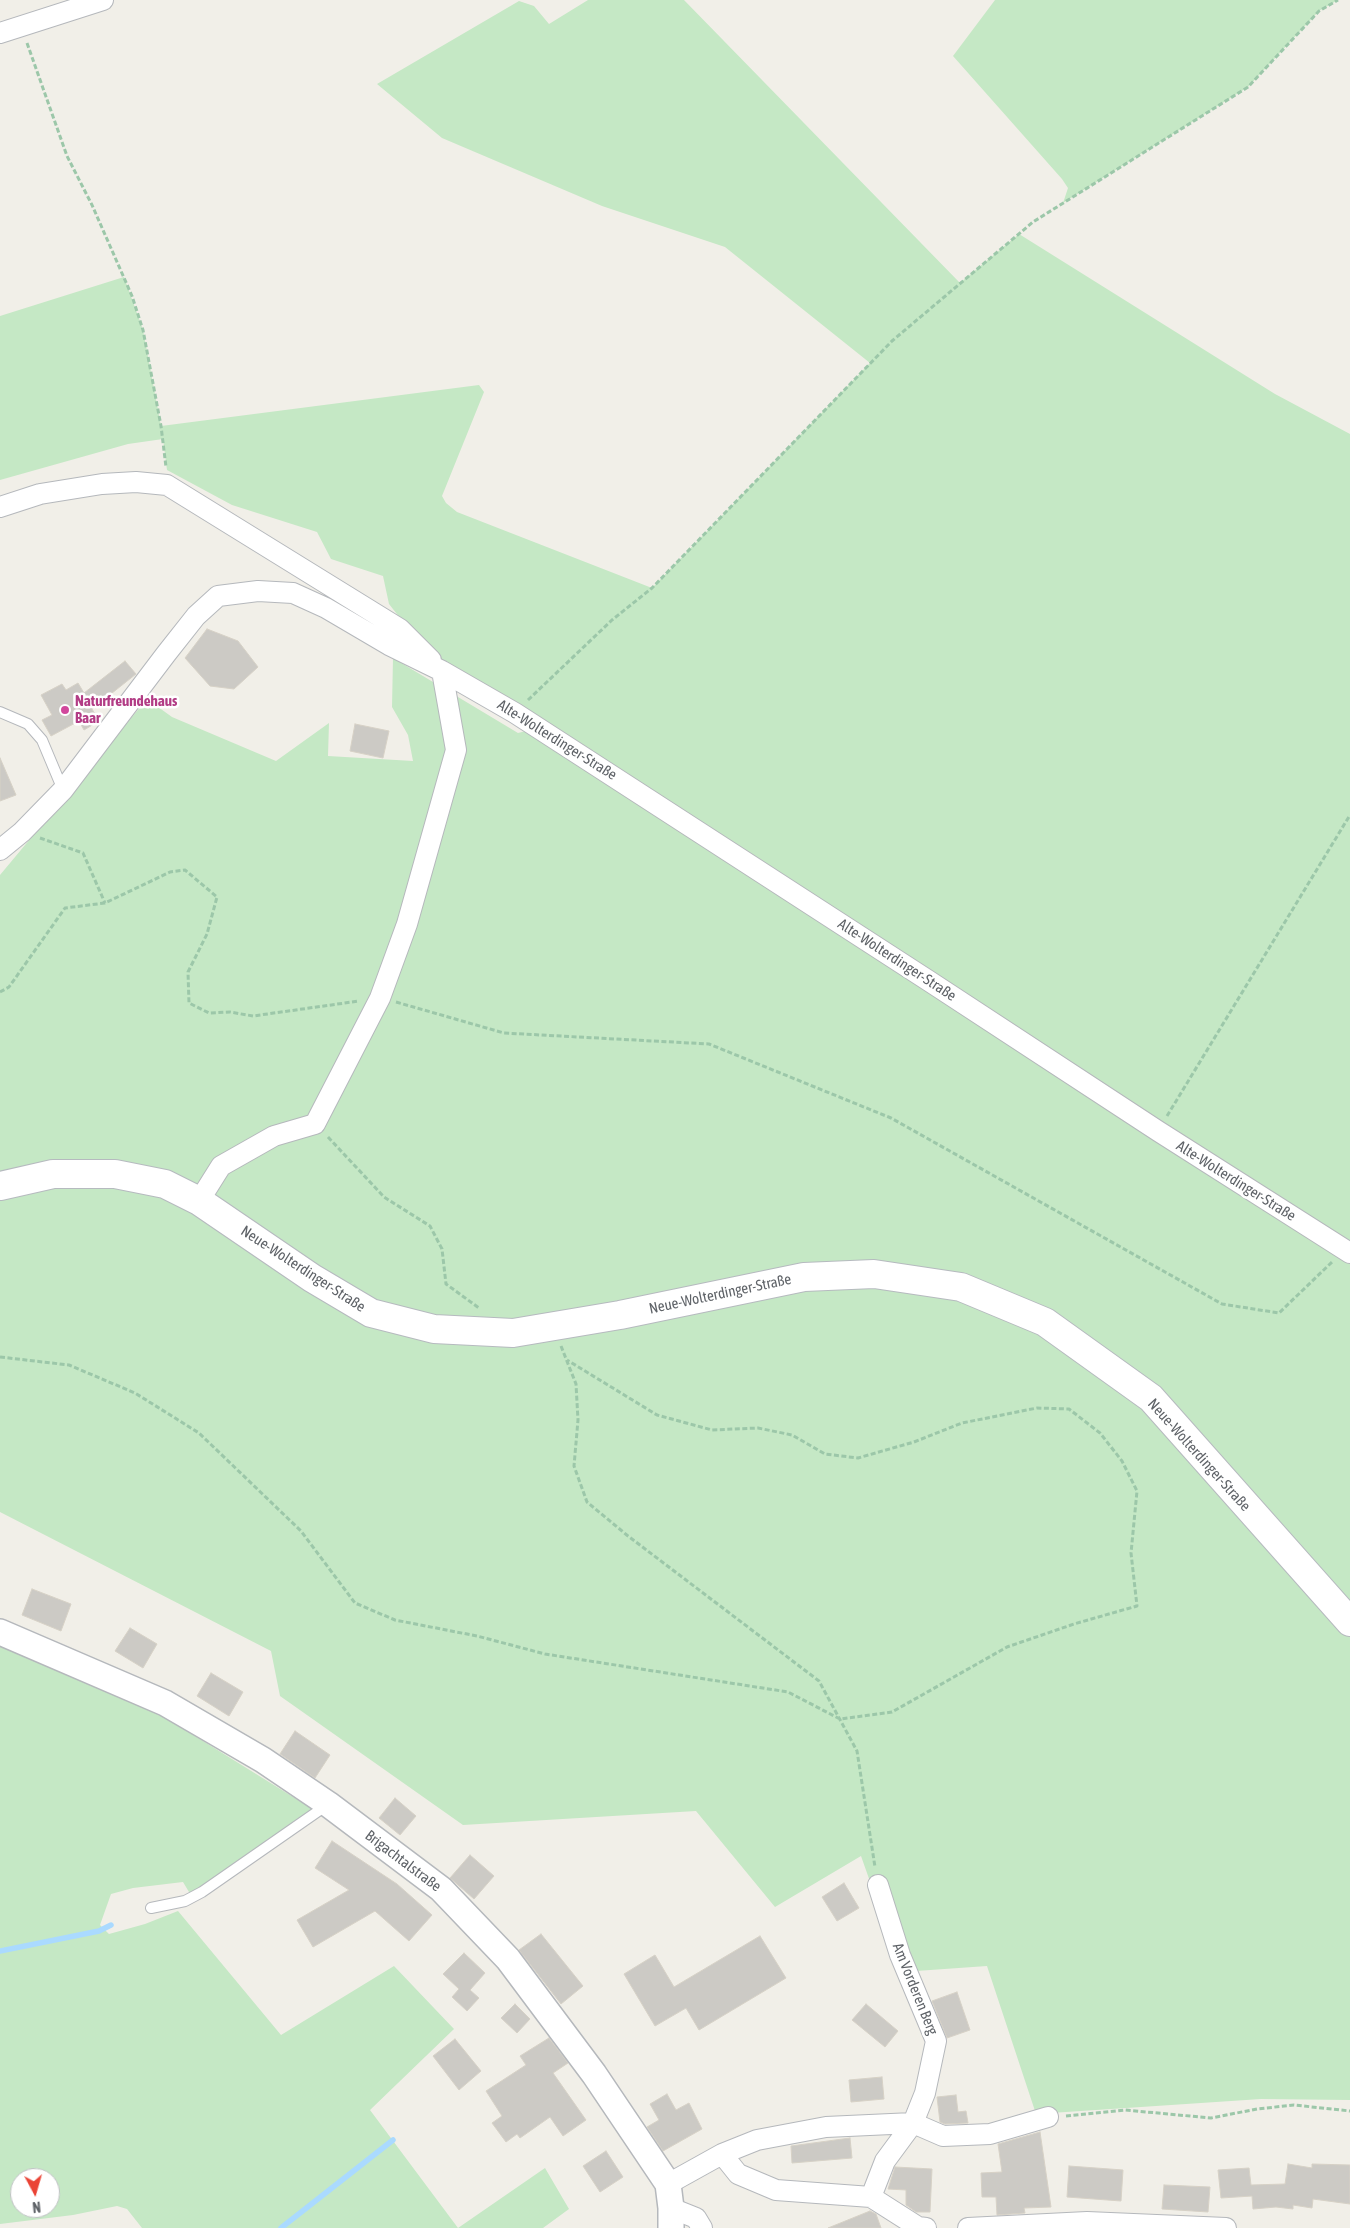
<!DOCTYPE html>
<meta charset="utf-8">
<style>
body{margin:0}
#map{position:relative;width:1350px;height:2228px;overflow:hidden;background:#f1efe8;font-family:"Asap Condensed",sans-serif}
canvas{display:block}
.north{position:absolute;left:10px;top:2168px;width:50px;height:50px;box-sizing:border-box;background:#fff;border:1px solid #bfc1c3;border-radius:50%;rotate:174deg;font-size:14px;font-weight:700;line-height:20px;text-align:center;color:#5f6368}
.north::after{content:'';display:block;margin:auto;width:18px;height:22px;background:#ea4335;clip-path:polygon(50% 0,100% 100%,50% 72%,0 100%)}
</style>
<div id="map">
<canvas width="1350" height="2228"></canvas>
<div class="north">N</div>
</div>
<script>
const ctx = document.querySelector('canvas').getContext('2d');
ctx.lineJoin = 'round';
function fillPath(path, color) { ctx.fillStyle = color; ctx.fill(path, 'evenodd'); }
const poly = rows => new Path2D(rows.map(r => 'M' + r).join(''));
function trace(path, color, width, dash) { ctx.strokeStyle = color; ctx.lineWidth = width; ctx.lineCap = dash ? 'butt' : 'round'; ctx.setLineDash(dash || []); ctx.stroke(path); }
function write(font, color, halo, rows, align = 'center') {
  ctx.font = font + ' "Asap Condensed",sans-serif'; ctx.lineWidth = 5; ctx.setLineDash([]); ctx.textBaseline = 'middle'; ctx.strokeStyle = halo; ctx.fillStyle = color; for (const [text, x, y, turn = 0] of rows) {
    ctx.save(); ctx.translate(x, y); ctx.rotate((+turn || 0) * Math.PI / 180); ctx.textAlign = isNaN(turn) ? turn : align; if (halo) ctx.strokeText(text, 0, 0); ctx.fillText(text, 0, 0); ctx.restore();
  }
}
const green = poly([
 [588,0,684,0,960,283,1019,234,1275,394,1350,434,1350,2100,1261,2099,1036,2114,987,1966,902,1972,861,1856,775,1907,696,1811,463,1825,280,1696,271,1651,0,1512,0,875,147,699,172,717,276,761,329,723,328,756,413,761,408,735,392,707,393,658,518,733,538,728,442,671,389,604,383,576,331,559,317,532,232,505,167,470,163,439,128,444,0,480,0,316,124,277,143,330,161,426,479,385,484,392,442,496,446,503,457,512,652,588,870,363,725,247,602,206,442,138,377,84,519,1,534,6,549,24],
 [995,0,1338,0,1319,11,1248,87,1063,203,1068,188,1062,179,953,56],
 [0,1643,166,1718,314,1810,192,1897,183,1882,133,1888,111,1894,100,1925,109,1934,145,1924,178,1911,281,2035,394,1966,454,2029,370,2110,458,2228,545,2168,569,2209,543,2228,142,2228,127,2209,117,2206,73,2215,0,2224],
 [20,2178,50,2178,50,2208,20,2208]
]);
const stream = poly([
 [0,1951,99,1931,111,1925],
 [281,2228,393,2140]
]);
const building = poly([
 [207,629,238,641,258,667,234,689,210,686,185,658,207,629],
 [125,661,136,674,92,709,99,721,84,730,79,721,51,736,42,720,52,715,41,695,62,684,66,690,78,683,84,693,125,661],
 [355,724,389,731,383,758,350,751,355,724],
 [0,758,16,795,0,801,0,758],
 [32,1589,71,1604,61,1631,22,1615,32,1589],
 [130,1628,157,1644,143,1668,115,1651,130,1628],
 [211,1673,243,1692,229,1716,197,1696,211,1673],
 [295,1731,330,1755,315,1778,280,1754,295,1731],
 [395,1798,416,1816,400,1835,379,1818,395,1798],
 [332,1841,397,1884,432,1915,409,1941,375,1911,313,1947,297,1920,349,1890,315,1868,332,1841],
 [470,1855,494,1876,474,1899,450,1878,470,1855],
 [844,1883,859,1908,837,1921,822,1897,844,1883],
 [541,1934,583,1986,561,2004,519,1950,541,1934],
 [760,1936,786,1978,699,2030,686,2008,655,2026,624,1974,655,1955,674,1987,760,1936],
 [464,1953,485,1973,470,1990,479,1998,467,2011,452,1997,459,1989,443,1974,464,1953],
 [957,1992,970,2030,947,2038,932,2001,957,1992],
 [515,2004,530,2019,517,2033,501,2018,515,2004],
 [866,2004,898,2031,885,2047,852,2020,866,2004],
 [549,2038,568,2063,553,2073,586,2120,563,2136,550,2117,520,2138,517,2134,506,2142,492,2123,502,2116,486,2091,526,2065,520,2056,549,2038],
 [455,2039,481,2071,459,2090,433,2056,455,2039],
 [882,2077,884,2099,851,2102,849,2080,882,2077],
 [667,2094,676,2110,689,2103,702,2129,663,2151,647,2127,659,2120,650,2104,667,2094],
 [956,2095,958,2112,966,2111,968,2123,945,2124,940,2122,937,2097,956,2095],
 [1040,2132,1051,2207,1024,2208,1025,2213,997,2215,996,2197,982,2197,981,2173,1002,2172,998,2144,1040,2132],
 [850,2138,852,2158,792,2163,791,2146,850,2138],
 [606,2151,623,2177,600,2192,583,2166,606,2151],
 [1288,2164,1312,2168,1312,2164,1350,2165,1350,2204,1313,2199,1312,2208,1293,2205,1293,2209,1276,2207,1253,2209,1252,2196,1221,2198,1218,2170,1249,2168,1251,2185,1285,2184,1288,2164],
 [1069,2166,1123,2170,1121,2201,1067,2197,1069,2166],
 [895,2167,932,2169,930,2212,916,2212,906,2205,906,2190,888,2189,895,2167],
 [1164,2185,1210,2187,1208,2212,1162,2209,1164,2185],
 [870,2211,876,2214,881,2228,828,2228,870,2211]
]);
const path = poly([
 [27,43,67,156,92,205,132,296,143,330,161,426,166,467],
 [528,700,612,620,652,588,892,341,1033,222,1248,87,1319,11,1338,0],
 [40,838,83,853,105,903],
 [0,992,9,987,65,908,105,903,170,872,185,870,217,897,207,934,188,972,189,1003,209,1013,230,1012,253,1016,359,1001],
 [396,1002,504,1033,709,1044,891,1118,1222,1304,1279,1313,1332,1262],
 [1167,1116,1350,815],
 [328,1137,384,1197,430,1226,442,1249,446,1284,479,1308],
 [561,1346,576,1384,578,1420,574,1466,587,1502,628,1536,819,1681,857,1751,875,1867],
 [0,1357,69,1365,135,1393,199,1433,301,1531,355,1603,395,1620,477,1636,545,1654,788,1692,840,1719,892,1712,1007,1647,1074,1624,1137,1606,1131,1553,1137,1491,1122,1461,1100,1433,1069,1409,1037,1408,962,1423,914,1442,858,1458,825,1454,792,1435,758,1428,712,1430,657,1415,567,1360],
 [1066,2116,1125,2110,1211,2118,1257,2109,1294,2105,1350,2111]
]);
const service = poly([
 [0,712,28,724,42,740,63,790],
 [151,1908,185,1901,202,1892,327,1805]
]);
const minor = poly([
 [0,33,103,0],
 [0,507,40,494,102,484,136,482,167,485,400,629,431,660],
 [0,850,22,832,63,790,166,654,196,616,218,596,258,591,293,593,326,608,389,645,442,671,515,713,929,981,1158,1131,1350,1253],
 [199,1201,221,1166,274,1136,315,1124,380,998,407,924,456,750,442,671],
 [722,2154,757,2140,826,2127,913,2123,943,2136,990,2134,1048,2117],
 [668,2184,722,2154,738,2174,776,2190,871,2197,918,2227,926,2228],
 [871,2197,885,2161,913,2123,925,2093,936,2041,900,1955,878,1885],
 [671,2208,696,2218,702,2228],
 [968,2228,1087,2222,1226,2228]
]);
const tertiary = poly([
 [0,1632,165,1703,263,1760,328,1804,441,1889,508,1959,594,2074,668,2184,671,2208,671,2228]
]);
const secondary = poly([
 [0,1186,53,1174,115,1174,165,1184,199,1201,312,1278,371,1313,434,1329,513,1333,620,1315,804,1277,874,1274,961,1287,1045,1322,1151,1398,1350,1622]
]);
const markers = [
 [65,710,5,"#d1479c"]
];
const hotelNames = [
 ["Naturfreundehaus",75,701],
 ["Baar",75,718]
];
const streetNames = [
 ["Alte-Wolterdinger-Straße",557,740,32],
 ["Alte-Wolterdinger-Straße",897,960,33],
 ["Alte-Wolterdinger-Straße",1236,1181,32],
 ["Neue-Wolterdinger-Straße",303,1269,33],
 ["Neue-Wolterdinger-Straße",720,1294,-12],
 ["Neue-Wolterdinger-Straße",1199,1455,48],
 ["Brigachtalstraße",403,1861,37],
 ["Am Vorderen Berg",915,1989,68]
];
fillPath(green, '#c5e8c5');
trace(stream, '#aadaff', 5.5);
fillPath(building, '#cccac5');
trace(building, '#d6d1c6', 1);
trace(service, '#b5b8bc', 12);
trace(minor, '#b5b8bc', 22);
trace(tertiary, '#b5b8bc', 28);
trace(secondary, '#b6babf', 30);
trace(path, '#9cc7a9', 3, [5, 2.5]);
trace(service, '#fff', 10);
trace(minor, '#fff', 20);
trace(tertiary, '#fff', 25);
trace(secondary, '#fff', 28);
for (const [x, y, r, color] of markers) { const dot = new Path2D(); dot.arc(x, y, r, 0, 2 * Math.PI); ctx.fillStyle = color; ctx.fill(dot); trace(dot, '#fff', 2); }
write('bold 15px', '#b23c85', '#fff', hotelNames, 'left');
write('15px', '#5f6368', '#fff', streetNames);
</script>
